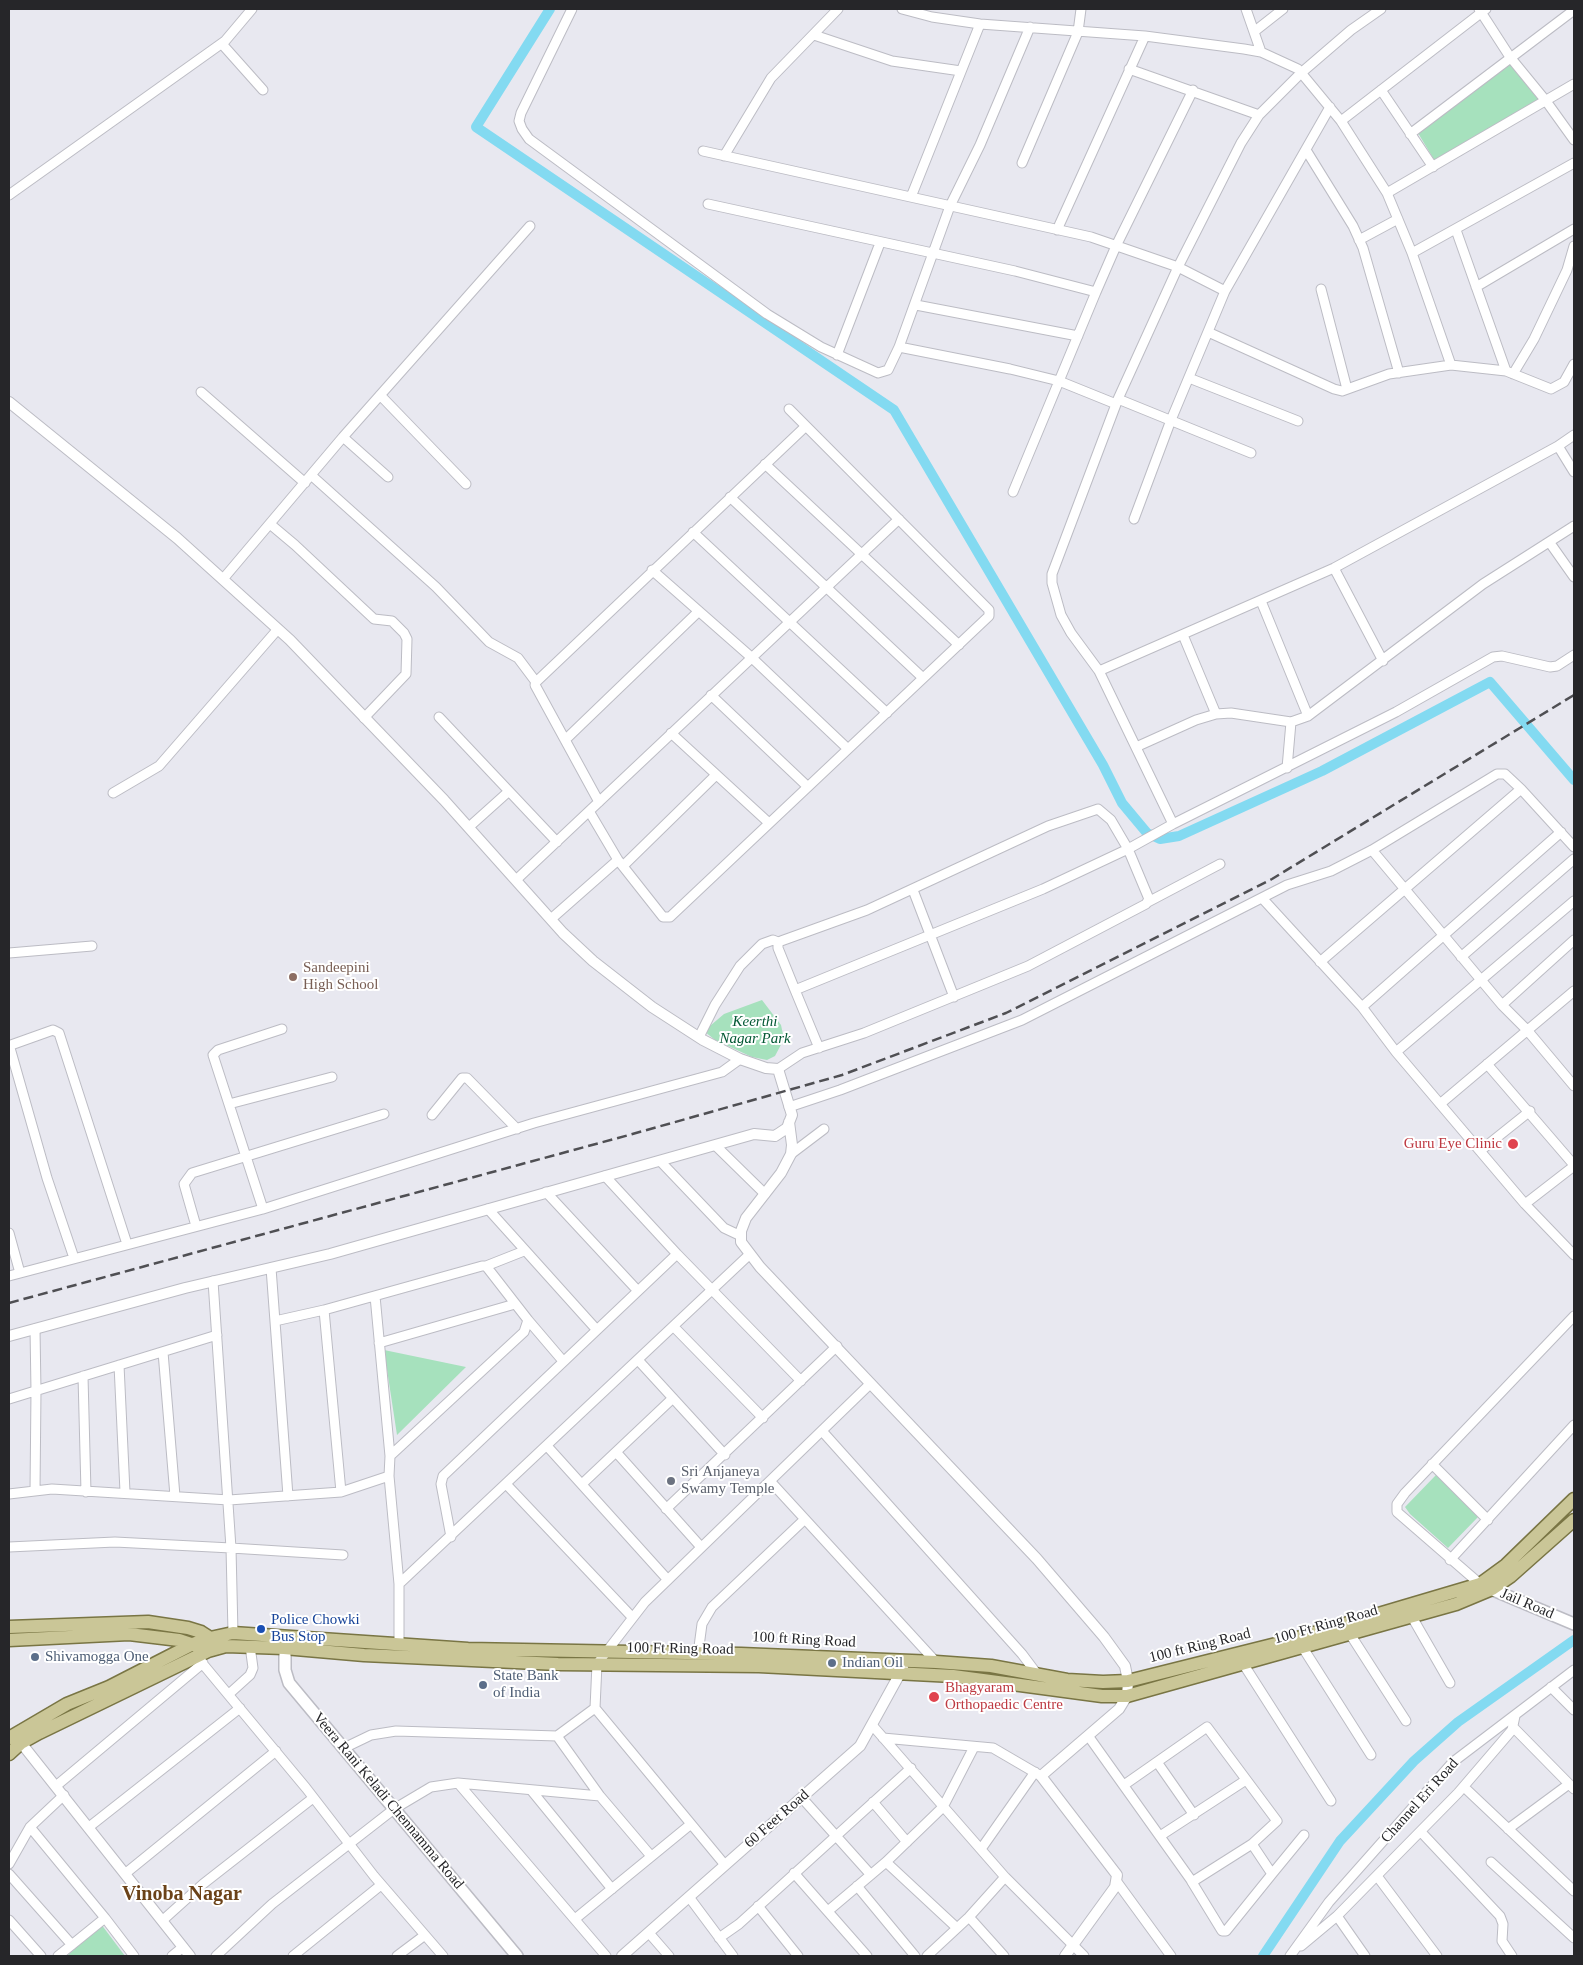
<!DOCTYPE html>
<style>
body{margin:0}
#map{position:relative;width:1583px;height:1965px;overflow:hidden;background:#e8e8f0;font-family:"Times New Roman",serif}
canvas{display:block}
.frame{position:absolute;inset:0;border:10px solid #262629;pointer-events:none}
</style>
<div id="map">
<canvas width="1583" height="1965"></canvas>
<div class="frame"></div>
</div>
<script>
const ctx = document.querySelector('canvas').getContext('2d');
ctx.lineJoin = 'round';
function fillPath(path, color) { ctx.fillStyle = color; ctx.fill(path, 'evenodd'); }
const poly = rows => new Path2D(rows.map(r => 'M' + r).join(''));
function trace(path, color, width, dash) { ctx.strokeStyle = color; ctx.lineWidth = width; ctx.lineCap = dash ? 'butt' : 'round'; ctx.setLineDash(dash || []); ctx.stroke(path); }
function write(font, color, halo, rows, align = 'center') {
  ctx.font = font + ' "Times New Roman",serif'; ctx.lineWidth = 4; ctx.setLineDash([]); ctx.textBaseline = 'middle'; ctx.strokeStyle = halo; ctx.fillStyle = color; for (const [text, x, y, turn = 0] of rows) {
    ctx.save(); ctx.translate(x, y); ctx.rotate((+turn || 0) * Math.PI / 180); ctx.textAlign = isNaN(turn) ? turn : align; if (halo) ctx.strokeText(text, 0, 0); ctx.fillText(text, 0, 0); ctx.restore();
  }
}
const green = poly([
 [1510,64,1539,99,1436,163,1418,133],
 [762,1000,781,1025,784,1039,775,1056,767,1060,752,1057,715,1040,704,1031,724,1014],
 [384,1350,466,1367,397,1435],
 [1436,1475,1478,1517,1448,1548,1410,1514,1405,1507],
 [101,1924,125,1956,67,1956]
]);
const canal = poly([
 [550,9,476,127,894,410,1103,765,1122,803,1147,833,1160,839,1179,836,1322,771,1490,682,1574,780],
 [1263,1956,1340,1841,1414,1761,1458,1722,1574,1640]
]);
const minor = poly([
 [572,9,521,113,519,121,522,129,529,139,767,314,821,347,878,373,888,370,899,347,950,206,980,145,1030,27],
 [902,9,932,17,980,24,1145,36,1244,49,1261,52,1298,69,1341,121,1387,193,1412,253,1451,365,1506,371,1551,389,1564,382,1574,364],
 [1246,9,1261,52],
 [1479,9,1510,57,1546,101,1574,140],
 [1255,31,1283,9],
 [814,35,892,61,961,71],
 [222,44,263,90],
 [1129,69,1259,115],
 [1381,90,1433,167],
 [1341,121,1486,9],
 [1410,134,1574,10],
 [1306,150,1353,226,1363,248,1399,373],
 [703,151,1091,237,1178,267,1225,291],
 [724,156,771,78,838,9],
 [1022,163,1078,32,1081,9],
 [1387,193,1574,84],
 [9,195,225,41,252,9],
 [911,197,980,24],
 [708,204,1015,271,1096,292,1116,246,1193,90],
 [1057,230,1145,36],
 [1456,230,1506,371],
 [1359,240,1398,219],
 [1412,253,1574,163],
 [1476,287,1574,229],
 [1321,289,1347,389],
 [916,305,1078,336],
 [1208,332,1334,389,1342,391,1389,374,1451,365],
 [899,347,1010,369,1059,381,1116,404],
 [837,355,880,243],
 [1513,374,1534,339,1567,270,1574,246],
 [1189,378,1298,421],
 [201,392,305,483],
 [380,395,466,484],
 [1118,399,1251,453],
 [343,437,388,477],
 [1558,446,1574,472],
 [765,464,959,645],
 [311,475,436,587,489,642,518,658,536,682],
 [1013,492,1096,292],
 [730,497,923,678],
 [1134,519,1171,420,1225,291,1330,107],
 [270,524,295,545,374,619,392,621,404,633,407,639,406,674,364,718],
 [693,532,887,713],
 [1550,543,1574,577],
 [1334,568,1383,661],
 [652,570,751,657,848,749],
 [223,579,343,437,530,226],
 [1261,601,1308,716],
 [1183,635,1216,714],
 [1099,671,1334,568,1558,446,1574,435],
 [711,695,808,787],
 [439,717,557,842],
 [671,733,769,823],
 [565,740,699,611],
 [1136,747,1196,720,1216,714,1231,713,1291,722,1308,716,1483,584,1574,526],
 [1287,768,1291,722],
 [113,793,159,766,278,629],
 [599,802,535,685,536,682,806,426],
 [589,811,618,860,663,917,670,917,989,616,989,610,789,409],
 [1173,824,1099,671,1071,633,1061,615,1052,583,1052,574,1118,399,1178,267,1241,143,1259,115,1301,73,1351,30,1381,9],
 [469,827,508,792],
 [1372,850,1502,1005,1527,1030,1574,1086],
 [623,866,716,775],
 [516,880,899,519],
 [913,890,954,997],
 [1262,898,1362,1007,1396,1052,1525,1204,1574,1255],
 [1148,902,1220,864],
 [551,919,618,860],
 [9,953,92,946],
 [1461,957,1574,859],
 [1320,962,1521,789],
 [795,990,778,948,778,942,781,941,867,910,1048,826,1098,809,1111,820,1128,849,1043,889,795,990,819,1048],
 [1502,1005,1574,940],
 [1362,1007,1561,832],
 [699,1037,715,1005,740,966,762,944,773,940,778,942],
 [1396,1052,1574,901],
 [1487,1064,1574,1165],
 [778,1069,802,1053,864,1033,1028,966,1146,904,1149,899,1128,849,1173,824,1396,712,1493,657,1502,656,1550,667,1557,666,1574,655],
 [229,1104,332,1077],
 [1440,1104,1574,991],
 [789,1107,840,1090,1022,1020,1287,885,1331,871,1372,850,1497,774,1505,774,1521,789,1574,847],
 [432,1115,462,1078,467,1078,517,1129],
 [716,1146,765,1194],
 [1480,1151,1530,1111],
 [791,1154,824,1129],
 [661,1162,724,1228,741,1236],
 [605,1176,677,1254,801,1381],
 [546,1192,638,1291],
 [1525,1204,1574,1166],
 [263,1209,213,1055,218,1050,282,1029],
 [488,1209,596,1329],
 [196,1226,184,1184,192,1173,384,1114],
 [9,1233,20,1273],
 [74,1258,47,1178,10,1048,11,1045,53,1030,59,1033,127,1244],
 [486,1266,524,1251],
 [271,1268,288,1496],
 [9,1276,263,1209,534,1123,722,1072,740,1059],
 [375,1296,390,1456],
 [528,1320,563,1361],
 [275,1321,324,1310],
 [674,1327,763,1418],
 [35,1329,36,1391,35,1491],
 [379,1343,515,1304],
 [163,1352,175,1496],
 [638,1360,725,1455],
 [119,1365,125,1492],
 [83,1376,86,1492],
 [9,1399,217,1335],
 [822,1431,1022,1654,1037,1674],
 [547,1446,668,1580],
 [616,1452,701,1547],
 [1432,1464,1488,1520],
 [770,1481,936,1662],
 [506,1484,632,1617],
 [582,1484,673,1398],
 [341,1492,389,1476],
 [9,1494,52,1489,229,1500,341,1492,324,1310,482,1266,486,1266,528,1320,524,1332,390,1456,389,1476,399,1584,399,1643],
 [666,1509,837,1346],
 [451,1537,441,1484,443,1476,677,1254],
 [9,1547,115,1542,231,1548,213,1281],
 [1450,1560,1574,1425],
 [399,1584,750,1254],
 [1480,1584,1397,1512,1397,1504,1405,1493,1574,1316],
 [1412,1617,1450,1683],
 [233,1633,231,1548,343,1555],
 [1350,1634,1406,1721],
 [1303,1648,1371,1755],
 [698,1654,702,1624,712,1607,805,1519],
 [197,1657,306,1788,374,1876,443,1956],
 [1244,1665,1331,1801],
 [1551,1687,1574,1710],
 [229,1694,250,1675,253,1668,250,1646],
 [872,1725,1005,1877,1084,1956],
 [1513,1727,1574,1789],
 [557,1736,600,1796,651,1856],
 [1089,1737,1191,1880,1192,1882,1222,1931,1226,1931,1272,1874,1252,1844,1192,1882],
 [883,1738,993,1748,1041,1776],
 [344,1748,371,1735,396,1731,557,1736,595,1708],
 [1157,1762,1194,1815],
 [458,1783,606,1956],
 [1124,1785,1207,1727,1277,1821,1252,1844],
 [56,1786,203,1663],
 [1464,1787,1574,1891],
 [531,1790,612,1889],
 [802,1798,871,1875],
 [873,1802,907,1842],
 [30,1827,105,1918,134,1956],
 [89,1827,240,1708],
 [1508,1829,1569,1784],
 [1421,1832,1500,1916,1503,1924,1502,1941,1512,1956],
 [1160,1836,1246,1780],
 [981,1849,1035,1772],
 [886,1862,957,1928],
 [1491,1862,1574,1938],
 [9,1864,30,1827,64,1795],
 [725,1865,595,1708,597,1664,645,1602,870,1384],
 [126,1873,276,1751],
 [794,1873,867,1956],
 [9,1874,72,1945],
 [1272,1874,1304,1835],
 [1377,1876,1437,1956],
 [1117,1882,1171,1956],
 [857,1886,915,1956],
 [689,1897,733,1956],
 [758,1906,798,1956],
 [828,1911,886,1862,943,1807,974,1747],
 [969,1917,1004,1956],
 [575,1919,691,1824],
 [9,1920,41,1956],
 [163,1920,203,1884,313,1798],
 [649,1933,669,1956],
 [719,1938,739,1924,911,1768],
 [1301,1946,1337,1916],
 [58,1956,105,1918],
 [172,1956,183,1947],
 [216,1956,272,1904,394,1809,431,1787,458,1783,600,1796],
 [293,1956,381,1885],
 [397,1956,425,1935],
 [927,1956,969,1917,1005,1877],
 [1290,1956,1329,1902,1453,1762,1574,1670],
 [1365,1956,1337,1916,1458,1793,1512,1730,1515,1716]
]);
const tertiary = poly([
 [9,402,177,538,290,640,444,800,563,933,593,961,652,1007,703,1040,740,1059,766,1068,778,1069,792,1115,787,1128,775,1136,754,1134,330,1254,185,1288,9,1336],
 [789,1122,792,1145,791,1154,781,1173,746,1218,741,1231,741,1242,760,1267,1037,1559,1104,1637,1125,1666,1128,1681,1127,1696,1119,1709,1041,1776,1117,1875,1115,1887,1065,1956],
 [18,1739,190,1956],
 [622,1956,860,1746,903,1668]
]);
const secondary = poly([
 [1486,1587,1574,1624],
 [285,1641,285,1670,289,1683,517,1956]
]);
const primary = poly([
 [9,1627,148,1622,188,1628,201,1632,215,1641],
 [9,1640,129,1634,179,1640,197,1646],
 [9,1738,67,1704,109,1687,193,1644,210,1638,233,1633,468,1649,741,1654,936,1662,991,1666,1067,1680,1103,1682,1128,1681,1284,1642,1480,1584,1506,1565,1574,1499],
 [9,1754,21,1743,39,1733,208,1651,226,1646,284,1648,364,1655,558,1664,759,1666,953,1676,1102,1696,1127,1696,1456,1604,1492,1589,1511,1576,1574,1520]
]);
const rail = poly([
 [9,1303,629,1135,842,1075,1006,1013,1272,879,1574,695]
]);
const markers = [
 [293,977,5,"#8d6e63"],
 [1513,1144,6,"#e0444e"],
 [671,1481,5,"#6b7280"],
 [261,1629,5,"#1a4fb4"],
 [35,1657,5,"#5c6f8a"],
 [832,1663,5,"#5c6f8a"],
 [483,1685,5,"#5c6f8a"],
 [934,1697,6,"#e0444e"]
];
const educationNames = [
 ["Sandeepini",303,968],
 ["High School",303,985]
];
const parkNames = [
 ["Keerthi",755,1022],
 ["Nagar Park",755,1039]
];
const healthNames = [
 ["Guru Eye Clinic",1502,1144],
 ["Bhagyaram",945,1688,"left"],
 ["Orthopaedic Centre",945,1705,"left"]
];
const worshipNames = [
 ["Sri Anjaneya",681,1472],
 ["Swamy Temple",681,1489]
];
const streetNames = [
 ["Jail Road",1527,1604,23],
 ["100 Ft Ring Road",1326,1625,-16],
 ["100 ft Ring Road",804,1640,3],
 ["100 ft Ring Road",1200,1646,-14],
 ["100 Ft Ring Road",680,1649,1],
 ["Veera Rani Keladi Chennamma Road",388,1801,50],
 ["Channel Eri Road",1420,1801,-48],
 ["60 Feet Road",777,1819,-41]
];
const transitNames = [
 ["Police Chowki",271,1620],
 ["Bus Stop",271,1637]
];
const serviceNames = [
 ["Shivamogga One",45,1657],
 ["Indian Oil",842,1663],
 ["State Bank",493,1676],
 ["of India",493,1693]
];
const districtNames = [
 ["Vinoba Nagar",182,1895]
];
fillPath(green, '#a6e1bd');
trace(canal, '#83daf1', 10);
trace(minor, '#bcbcc4', 11);
trace(tertiary, '#bcbcc4', 12);
trace(secondary, '#bcbcc4', 14);
trace(primary, '#797544', 15);
trace(minor, '#fff', 9);
trace(tertiary, '#fff', 10);
trace(secondary, '#fff', 11);
trace(primary, '#cac697', 12);
trace(rail, '#4f4f53', 2.5, [10, 5]);
for (const [x, y, r, color] of markers) { const dot = new Path2D(); dot.arc(x, y, r, 0, 2 * Math.PI); ctx.fillStyle = color; ctx.fill(dot); trace(dot, '#fff', 2); }
write('15px', '#785e54', '#fff', educationNames, 'left');
write('italic 15px', '#035834', '#fff', parkNames);
write('15px', '#be3a42', '#fff', healthNames, 'right');
write('15px', '#5b616d', '#fff', worshipNames, 'left');
write('15px', '#262629', '#fff', streetNames);
write('15px', '#164399', '#fff', transitNames, 'left');
write('15px', '#4e5e75', '#fff', serviceNames, 'left');
write('bold 20px', '#6b4218', '#fff', districtNames);
</script>
